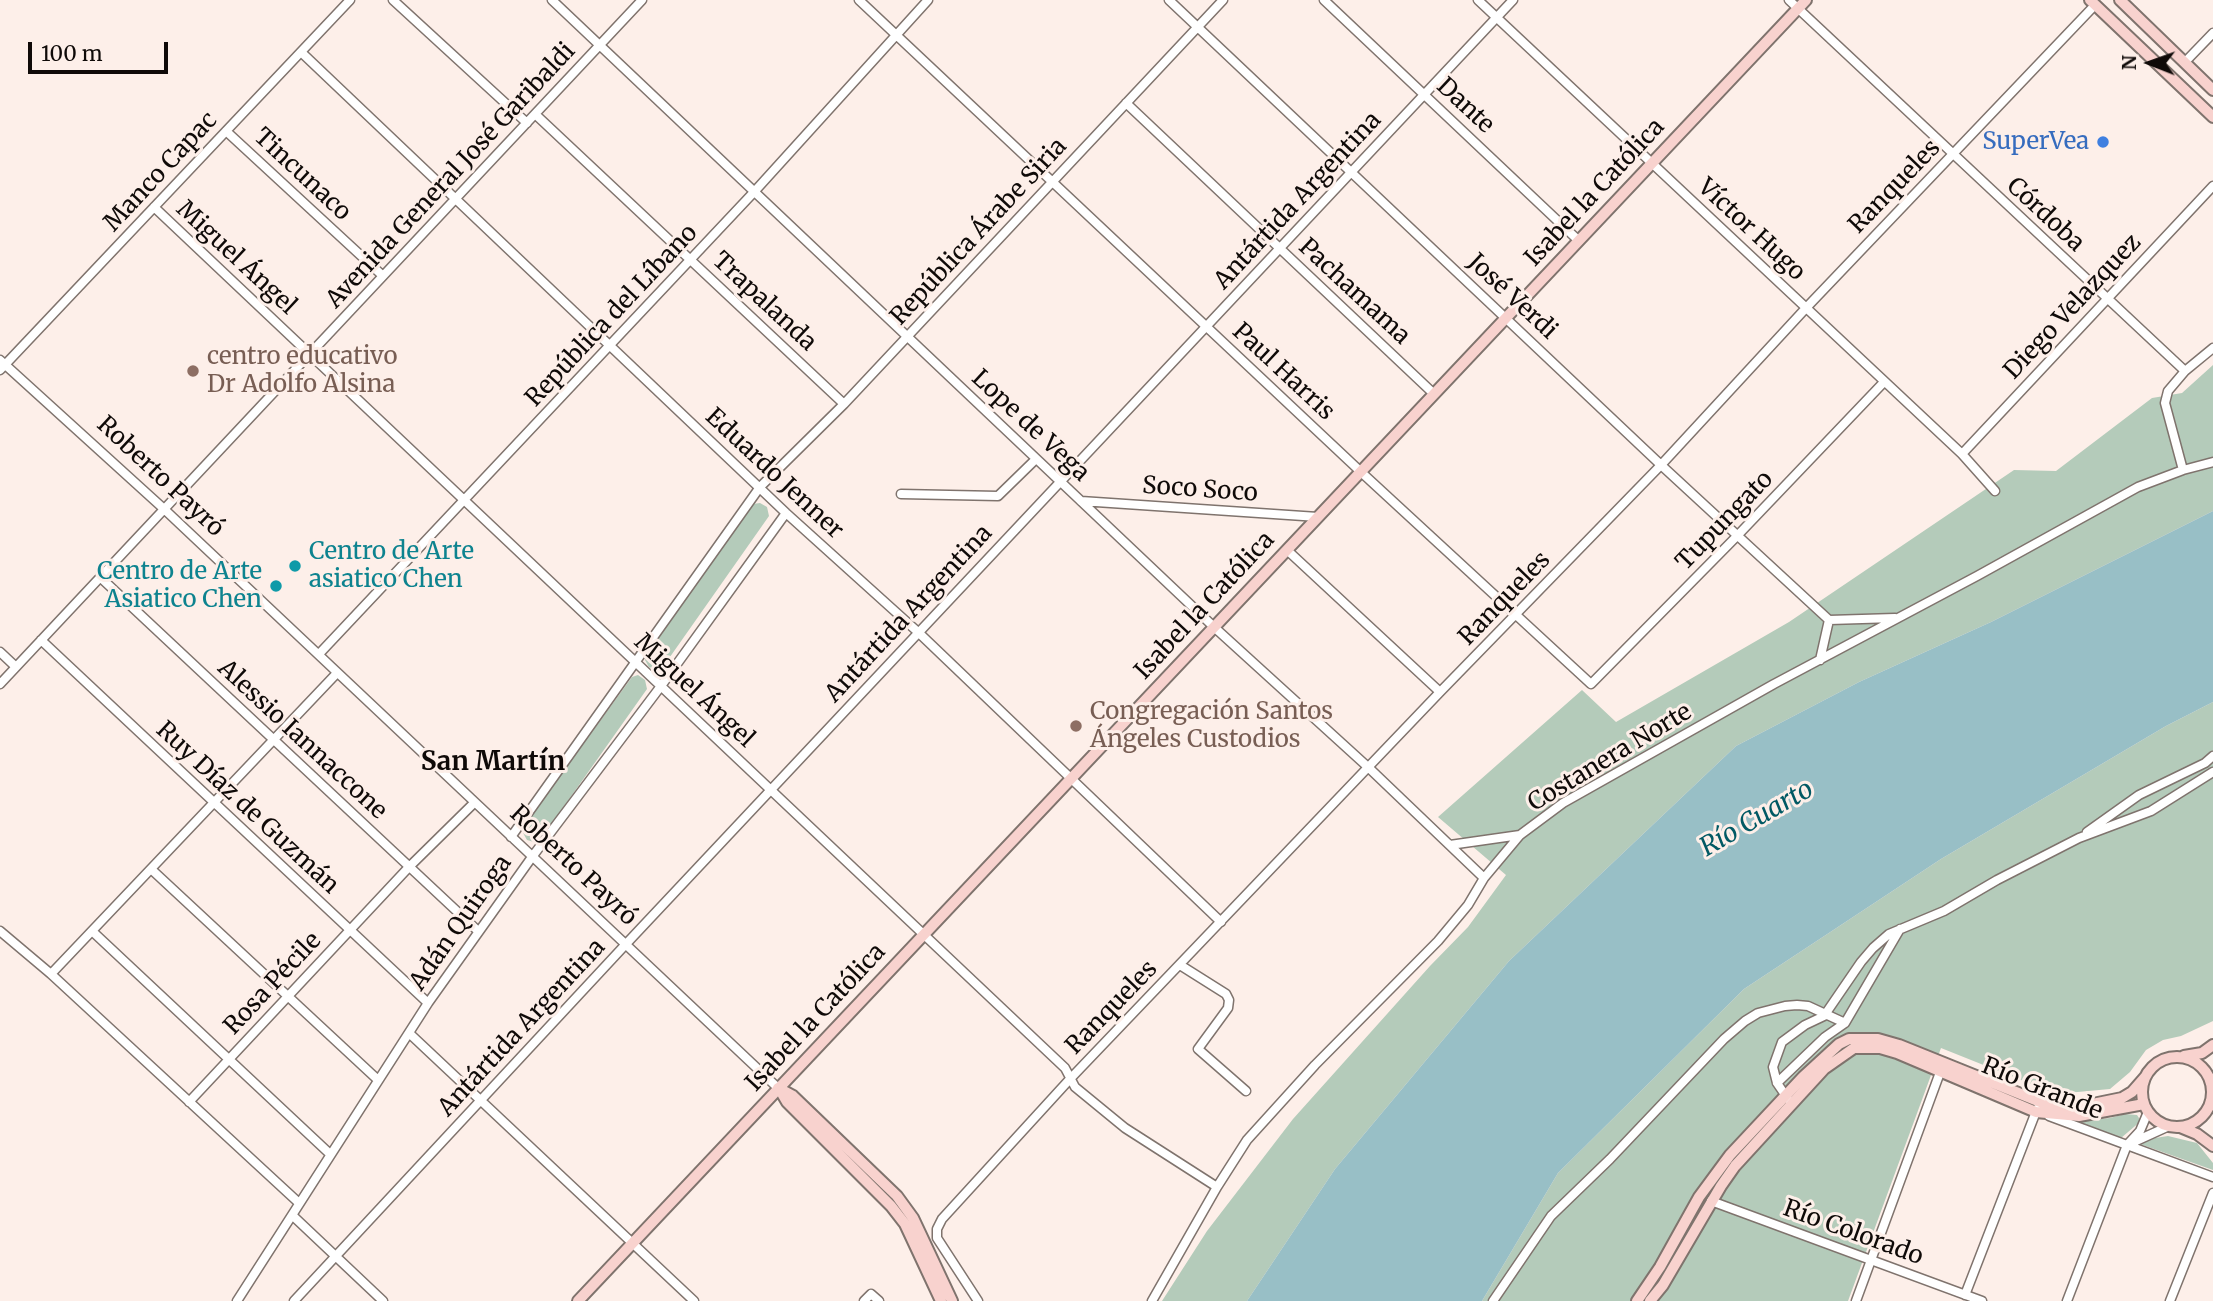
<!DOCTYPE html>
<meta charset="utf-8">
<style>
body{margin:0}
#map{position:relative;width:2213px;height:1301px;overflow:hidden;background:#fdefe9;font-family:Merriweather,serif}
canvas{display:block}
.north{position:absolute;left:2115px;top:28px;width:70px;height:70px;-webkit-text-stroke:5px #fdefe9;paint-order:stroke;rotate:271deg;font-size:19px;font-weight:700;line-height:28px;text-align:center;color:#0f0a08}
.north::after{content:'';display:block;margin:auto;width:24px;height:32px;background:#0f0a08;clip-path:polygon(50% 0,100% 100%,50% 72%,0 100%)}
.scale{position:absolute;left:28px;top:42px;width:140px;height:32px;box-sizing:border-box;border:4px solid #0f0a08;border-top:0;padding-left:9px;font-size:21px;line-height:24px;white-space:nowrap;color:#0f0a08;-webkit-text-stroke:5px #fdefe9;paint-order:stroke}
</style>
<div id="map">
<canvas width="2213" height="1301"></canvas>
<div class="north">N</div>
<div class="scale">100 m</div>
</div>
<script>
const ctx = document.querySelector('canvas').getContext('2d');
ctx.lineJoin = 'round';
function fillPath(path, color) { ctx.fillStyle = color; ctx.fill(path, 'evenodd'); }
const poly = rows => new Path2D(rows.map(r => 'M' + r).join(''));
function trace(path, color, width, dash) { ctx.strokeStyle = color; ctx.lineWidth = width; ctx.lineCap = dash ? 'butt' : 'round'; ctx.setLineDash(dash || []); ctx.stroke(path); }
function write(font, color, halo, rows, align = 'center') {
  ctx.font = font + ' Merriweather,serif'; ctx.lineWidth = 6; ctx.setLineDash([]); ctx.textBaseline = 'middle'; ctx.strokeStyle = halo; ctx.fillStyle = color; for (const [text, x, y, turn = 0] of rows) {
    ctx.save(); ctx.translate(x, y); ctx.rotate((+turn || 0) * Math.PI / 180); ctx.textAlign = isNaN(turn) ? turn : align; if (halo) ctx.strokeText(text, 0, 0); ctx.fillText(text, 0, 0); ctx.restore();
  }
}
const green = poly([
 [2213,365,2213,511,1991,622,1859,682,1736,746,1509,961,1335,1169,1247,1301,1162,1301,1207,1231,1293,1119,1430,966,1468,927,1506,875,1438,817,1582,690,1616,722,1789,622,2014,470,2056,471,2152,398,2182,393],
 [760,503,767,507,769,516,665,664,655,669,649,667,645,660,647,651,753,504],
 [638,675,645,680,647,689,543,836,534,842,527,840,523,833,525,824,632,677],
 [2213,702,2213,1021,2181,1036,2163,1040,2146,1050,2130,1072,2110,1089,2056,1094,1941,1048,1848,1301,1482,1301,1558,1173,1744,989,1941,859,2166,726],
 [2125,1114,2137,1115,2141,1121,2121,1138,2077,1121,2110,1118],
 [2168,1136,2197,1143,2213,1163,2213,1170,2140,1144,2155,1138]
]);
const water = poly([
 [2213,511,2213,702,2166,726,1941,859,1744,989,1558,1173,1482,1301,1247,1301,1335,1169,1509,961,1736,746,1859,682,1991,622]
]);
const street = poly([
 [393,0,527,123],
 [552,0,1214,627,1369,768,1484,878],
 [859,0,1361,472,1591,684,1737,536,1884,382],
 [1169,0,1661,465,1829,620],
 [1324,0,1579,241],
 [1478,0,1962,454,1995,491],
 [1789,0,2185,371],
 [301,52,786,513,919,633,1221,922],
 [2185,62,2213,33],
 [1126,103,1434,394],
 [535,114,844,404],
 [226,131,383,276],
 [154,207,1065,1068,1075,1087,1125,1128,1217,1187],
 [0,360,164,509,778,1088],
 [0,370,350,0],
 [1962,454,2213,186],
 [2183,470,2165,403,2168,391,2185,371,2213,348],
 [901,494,998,496,1036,459],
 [1081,501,1318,517],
 [1287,550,1440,692],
 [100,577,478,931],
 [41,640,428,1003],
 [0,652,16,667],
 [319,654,754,192,928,0],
 [1820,660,1829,620,1895,618],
 [0,684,642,0],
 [2087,832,2139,795,2205,763,2213,756],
 [511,837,760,487,844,404,1223,0],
 [1450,845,1520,835],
 [151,869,378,1080],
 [0,931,51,974,299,1203],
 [92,931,330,1154],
 [1180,965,1226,994,1229,1000,1228,1008,1198,1049,1246,1091],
 [51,974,337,673],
 [409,1033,694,1301],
 [1777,1083,1825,1037,1845,1023,1900,929],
 [1788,1099,1777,1083,1773,1067,1782,1042,1805,1025,1824,1016,1861,962,1873,948,1889,934,1944,911,1997,880,2079,838,2151,811,2213,772],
 [189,1102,409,867,474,803],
 [2049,1116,2213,1177],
 [2136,1141,2169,1126],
 [1711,1201,1982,1301],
 [292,1215,383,1301],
 [1965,1295,2037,1109],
 [237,1301,428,1003,532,857,661,686,786,513],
 [294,1301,626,944,1513,0],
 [864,1301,871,1294,879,1301],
 [978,1301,937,1238,937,1229,942,1219,1070,1079,1440,692,1661,465,1806,308,2095,5],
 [1152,1301,1217,1187,1247,1140,1315,1065,1438,941,1468,905,1484,878,1520,835,1563,803,1774,684,1977,576,2138,487,2183,470,2213,462],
 [1493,1301,1551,1216,1610,1159,1724,1039,1745,1021,1758,1013,1785,1006,1797,1005,1808,1006,1845,1023],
 [1856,1301,1942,1067],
 [2067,1301,2127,1145,2140,1131,2148,1112],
 [2170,1301,2213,1193]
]);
const secondary = poly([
 [2090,0,2213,117],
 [2120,0,2213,90],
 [2184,1056,2202,1053,2213,1045],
 '2142 1092a35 35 0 1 1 70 0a35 35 0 1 1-70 0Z',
 [778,1088,793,1096,897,1196,913,1218,952,1301],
 [780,1090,787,1102,891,1206,905,1224,941,1301],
 [2180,1127,2197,1134,2213,1146],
 [578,1301,1806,0],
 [1637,1301,1660,1267,1699,1197,1730,1155,1803,1077,1839,1044,1849,1039,1878,1039,1899,1045,2053,1107,2078,1107,2122,1098,2132,1092,2146,1076],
 [1650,1301,1663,1285,1721,1186,1735,1166,1824,1069,1854,1048,1880,1048,1897,1053,2036,1112,2079,1116,2144,1104]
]);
const markers = [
 [2103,142,7,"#3f7fe0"],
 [193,371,7,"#8d6e63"],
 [295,566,7,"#0f9aa8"],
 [276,586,7,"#0f9aa8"],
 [1076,726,7,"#8d6e63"]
];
const streetNames = [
 ["Dante",1465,106,43],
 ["Manco Capac",161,172,-47],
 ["Tincunaco",302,175,43],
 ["Avenida General José Garibaldi",451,176,-47],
 ["Ranqueles",1895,187,-46],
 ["Isabel la Católica",1595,193,-47],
 ["Antártida Argentina",1298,201,-47],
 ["Córdoba",2045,215,43],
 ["Víctor Hugo",1751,230,43],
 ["República Árabe Siria",979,232,-47],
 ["Miguel Ángel",236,258,43],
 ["Pachamama",1354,292,43],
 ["José Verdi",1512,297,43],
 ["Trapalanda",764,302,43],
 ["Diego Velazquez",2073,307,-47],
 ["República del Líbano",612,316,-47],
 ["Paul Harris",1283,372,43],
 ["Lope de Vega",1030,426,43],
 ["Eduardo Jenner",774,474,43],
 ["Roberto Payró",160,477,43],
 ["Soco Soco",1200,490,4],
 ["Tupungato",1725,521,-46],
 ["Ranqueles",1505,599,-46],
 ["Isabel la Católica",1205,606,-47],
 ["Antártida Argentina",909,614,-47],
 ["Miguel Ángel",694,691,43],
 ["Alessio Iannaccone",302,740,43],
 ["Costanera Norte",1610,758,-31],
 ["Ruy Díaz de Guzmán",247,808,43],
 ["Roberto Payró",573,866,43],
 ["Adán Quiroga",461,923,-55],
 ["Rosa Pécile",273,984,-47],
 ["Ranqueles",1112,1008,-46],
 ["Isabel la Católica",816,1018,-47],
 ["Antártida Argentina",522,1028,-47],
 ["Río Grande",2042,1089,22],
 ["Río Colorado",1853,1233,20]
];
const shopNames = [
 ["SuperVea",2089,142]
];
const educationNames = [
 ["centro educativo",207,357],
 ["Dr Adolfo Alsina",207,385],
 ["Congregación Santos",1090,712],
 ["Ángeles Custodios",1090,740]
];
const cultureNames = [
 ["Centro de Arte",309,552],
 ["asiatico Chen",309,580],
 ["Centro de Arte",262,572,"right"],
 ["Asiatico Chen",262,600,"right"]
];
const neighbourhoodNames = [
 ["San Martín",493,763]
];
const waterNames = [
 ["Río Cuarto",1757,819,-30]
];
fillPath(green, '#b4cbba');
fillPath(water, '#98bfc6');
trace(street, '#7f736d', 11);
trace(secondary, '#7f736d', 14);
trace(street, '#fff', 8);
trace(secondary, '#f8d2ce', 10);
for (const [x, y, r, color] of markers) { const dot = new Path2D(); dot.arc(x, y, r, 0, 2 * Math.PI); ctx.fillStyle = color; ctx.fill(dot); trace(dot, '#fdefe9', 2.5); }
write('24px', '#0f0a08', '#fdefe9', streetNames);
write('24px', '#366cbe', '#fdefe9', shopNames, 'right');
write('24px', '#785e54', '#fdefe9', educationNames, 'left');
write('24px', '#0d838f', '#fdefe9', cultureNames, 'left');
write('bold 26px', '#0f0a08', '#fdefe9', neighbourhoodNames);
write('italic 26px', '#015964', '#fdefe9', waterNames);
</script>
